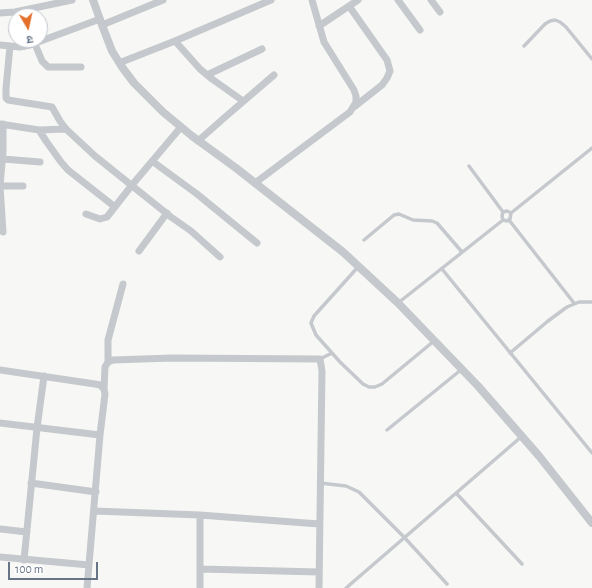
<!DOCTYPE html>
<meta charset="utf-8">
<style>
body{margin:0}
#map{position:relative;width:592px;height:588px;overflow:hidden;background:#f7f8f5;font-family:"Alegreya Sans","Noto Sans Devanagari",sans-serif}
canvas{display:block}
.north{position:absolute;left:8px;top:8px;width:40px;height:40px;box-sizing:border-box;background:#fff;border:1px solid #c2c7cf;border-radius:50%;rotate:171deg;font-size:11px;font-weight:700;line-height:16px;text-align:center;color:#677486}
.north::after{content:'';display:block;margin:auto;width:14px;height:18px;background:#e36f2a;clip-path:polygon(50% 0,100% 100%,50% 72%,0 100%)}
.scale{position:absolute;left:8px;top:562px;width:90px;height:18px;box-sizing:border-box;border:2px solid #677486;border-top:0;padding-left:5px;font-size:12px;line-height:14px;white-space:nowrap;color:#677486;-webkit-text-stroke:3px #fff;paint-order:stroke}
</style>
<div id="map">
<canvas width="592" height="588"></canvas>
<div class="north">उ</div>
<div class="scale">100 m</div>
</div>
<script>
const ctx = document.querySelector('canvas').getContext('2d');
ctx.lineJoin = 'round';
const poly = rows => new Path2D(rows.map(r => 'M' + r).join(''));
function trace(path, color, width, dash) { ctx.strokeStyle = color; ctx.lineWidth = width; ctx.lineCap = dash ? 'butt' : 'round'; ctx.setLineDash(dash || []); ctx.stroke(path); }
const service = poly([
 [524,46,545,24,550,21,555,20,560,22,566,27,592,59],
 [469,166,503,212],
 [503,220,502,216,503,212,507,211,511,213],
 [509,220,574,303],
 [364,240,394,215,399,214,413,220,432,221,437,223,462,252],
 [358,267,314,316,311,323,316,335,340,362,363,384,369,387,375,387,382,384,434,341],
 [442,269,592,453],
 [398,303,503,220,507,221,510,219,511,213,592,148],
 [510,353,548,321,567,307,579,302,592,302],
 [320,359,332,353],
 [387,430,462,369],
 [320,483,346,486,359,492,404,537,447,584],
 [456,493,522,564],
 [346,588,521,437]
]);
const minor = poly([
 [398,0,420,30],
 [431,0,440,12],
 [349,6,387,60,390,71,387,78,382,85,354,107],
 [0,13,15,12,72,0],
 [102,25,163,0],
 [319,26,358,0],
 [175,41,200,69,212,79,243,101],
 [35,44,42,61,48,67,81,67],
 [0,45,20,47,30,45,100,19],
 [10,46,6,88,6,98,8,100,52,107,60,121,66,129,95,156,171,217,191,231,220,257],
 [119,63,175,41,271,0],
 [207,75,262,49],
 [0,124,39,130,66,129],
 [39,130,46,141,61,162,68,170,115,207],
 [198,141,224,118,274,75],
 [3,159,40,162],
 [152,161,197,194,257,243],
 [255,183,350,112,356,102,356,96,354,90,324,42,312,0],
 [0,186,23,186],
 [86,214,100,219,107,217,132,185,181,127],
 [3,232,0,186,3,152,3,124],
 [139,251,167,213],
 [108,362,108,340,123,284],
 [0,370,95,384,100,385,104,389,105,394,100,435,87,588],
 [104,389,105,367,108,362,113,360,172,358,320,359,322,371,319,588],
 [0,423,100,435],
 [31,483,96,492],
 [94,511,200,515,319,524],
 [0,529,27,532],
 [0,557,89,565],
 [24,560,37,428,44,376],
 [200,569,319,572],
 [200,588,200,515]
]);
const tertiary = poly([
 [93,0,102,25,112,51,122,67,134,83,163,112,192,136,236,168,343,252,398,303,478,386,539,456,592,523]
]);
trace(service, '#c5c8cc', 3.5);
trace(minor, '#c5c8cc', 7);
trace(tertiary, '#c5c8cc', 8);
</script>
